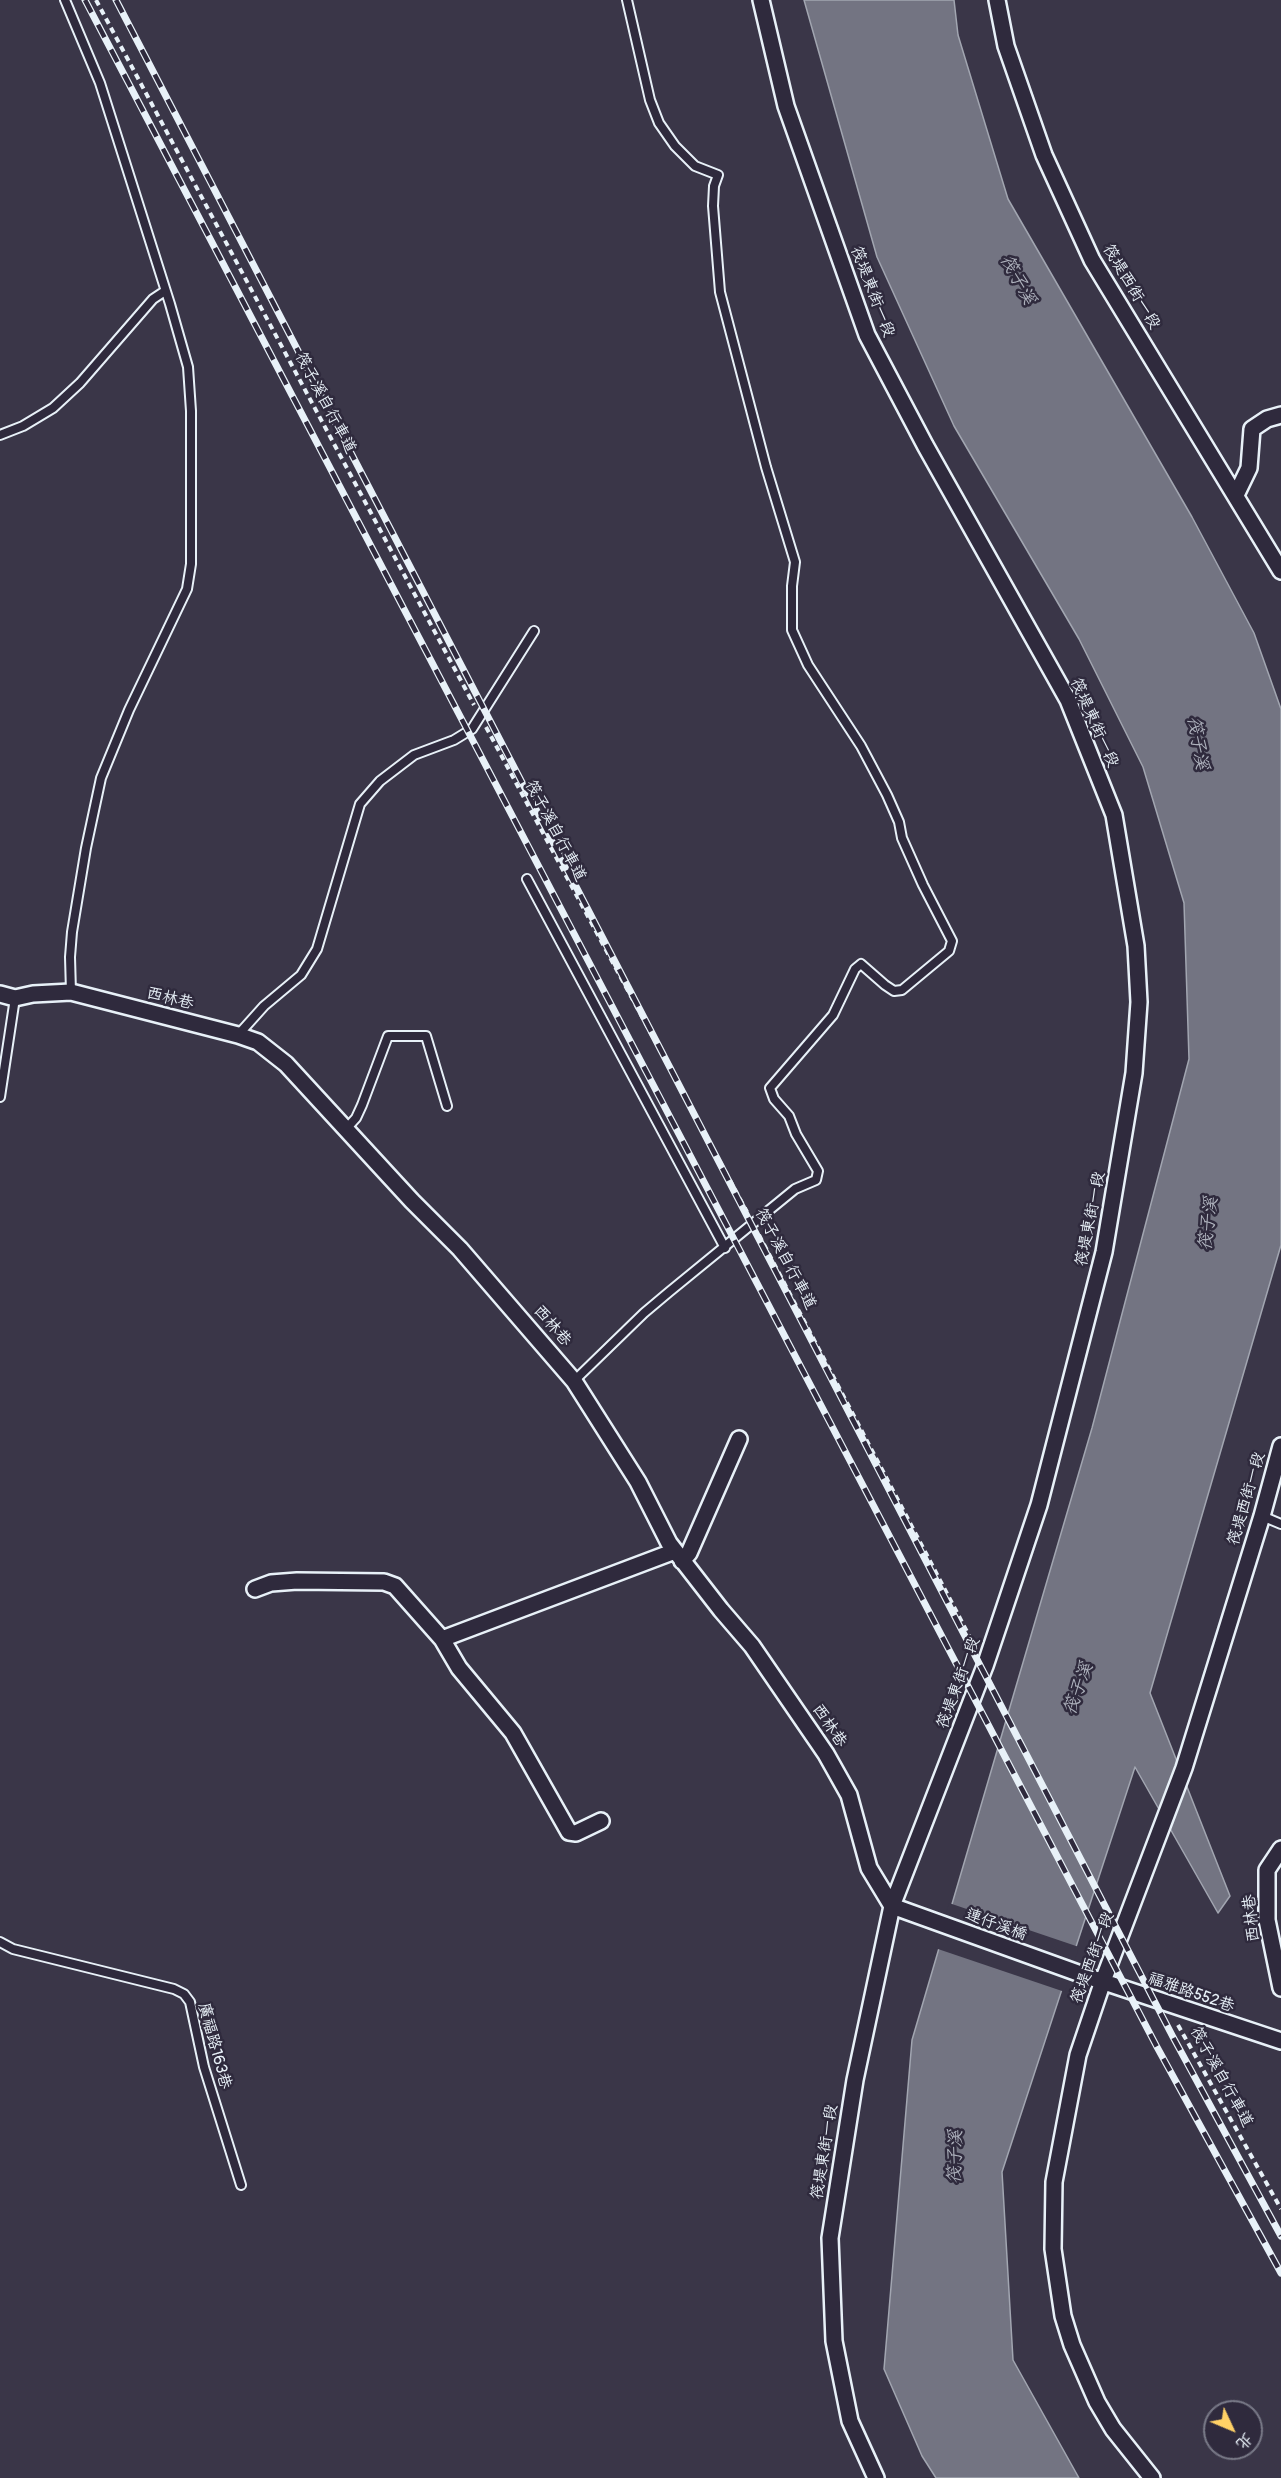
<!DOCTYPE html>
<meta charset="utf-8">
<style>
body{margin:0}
#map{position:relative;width:1281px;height:2478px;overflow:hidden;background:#3a3648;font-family:Pangolin,"LXGW WenKai TC",sans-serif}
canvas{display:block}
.north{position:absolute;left:1203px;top:2400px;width:60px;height:60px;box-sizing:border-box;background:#2f2a3d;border:2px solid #797a88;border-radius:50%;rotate:134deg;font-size:16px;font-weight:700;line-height:24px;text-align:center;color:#e8f1f8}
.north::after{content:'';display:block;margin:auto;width:21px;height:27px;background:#ffd166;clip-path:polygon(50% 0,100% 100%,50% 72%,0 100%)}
</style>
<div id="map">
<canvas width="1281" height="2478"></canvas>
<div class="north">北</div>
</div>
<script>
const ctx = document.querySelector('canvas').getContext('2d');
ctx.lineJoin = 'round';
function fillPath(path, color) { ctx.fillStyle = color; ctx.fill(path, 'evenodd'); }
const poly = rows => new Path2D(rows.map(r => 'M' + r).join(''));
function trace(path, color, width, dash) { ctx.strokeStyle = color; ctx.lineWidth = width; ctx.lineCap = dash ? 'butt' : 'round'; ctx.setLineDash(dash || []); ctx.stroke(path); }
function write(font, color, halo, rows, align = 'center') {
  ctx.font = font + ' Pangolin,"LXGW WenKai TC",sans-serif'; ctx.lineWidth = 5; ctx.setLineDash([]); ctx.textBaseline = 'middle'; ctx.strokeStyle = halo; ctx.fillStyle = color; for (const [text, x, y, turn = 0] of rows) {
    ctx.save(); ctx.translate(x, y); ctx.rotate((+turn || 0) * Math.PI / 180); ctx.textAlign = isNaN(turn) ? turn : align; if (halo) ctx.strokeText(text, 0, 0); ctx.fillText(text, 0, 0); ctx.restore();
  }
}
const water = poly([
 [804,0,954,0,958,35,1008,199,1192,517,1254,633,1281,709,1281,1245,1150,1693,1230,1896,1218,1913,1135,1767,1002,2172,1013,2360,1079,2478,936,2478,922,2456,884,2369,912,2040,1092,1428,1189,1059,1184,903,1143,767,1079,639,954,426,877,257,804,0]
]);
const pier = poly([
 [949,1903,1079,1947,1065,1992,935,1948]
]);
const path = poly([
 [96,0,474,705],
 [486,727,747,1212],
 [759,1235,974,1645],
 [1178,2025,1281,2209]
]);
const lane = poly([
 [65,0,100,83,170,304,188,367,191,411,191,564,187,589,129,710,101,778,86,848,72,932,70,957,71,992],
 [0,435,23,426,53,408,80,383,153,299,165,291],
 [527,879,725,1248],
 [238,1035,264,1006,301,975,317,949,360,804,380,781,414,755,454,740,472,729,534,631],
 [0,1097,15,998],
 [345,1130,356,1118,362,1105,388,1036,426,1036,447,1106],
 [574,1381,644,1313,669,1292,795,1189,816,1180,818,1171,796,1134,789,1116,774,1099,770,1088,833,1015,855,969,861,964,885,985,894,991,902,990,949,951,952,941,923,885,902,838,899,822,887,795,861,746,808,665,792,630,792,586,795,562,766,467,720,292,713,206,714,186,718,175,695,166,675,146,659,123,650,100,627,0],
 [1262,1516,1281,1524],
 [0,1942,13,1949,174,1989,184,1994,190,2002,204,2067,241,2185]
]);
const street = poly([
 [761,0,786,106,867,335,925,445,1068,700,1114,815,1136,946,1139,1002,1134,1073,1104,1252,1039,1505,985,1666,892,1906,855,2080,830,2238,834,2341,850,2421,876,2478],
 [997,0,1006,46,1044,155,1092,260,1281,571],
 [1236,495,1249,468,1252,429,1267,419,1281,415],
 [0,994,15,998,33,994,71,992,238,1035,258,1042,286,1064,412,1201,460,1249,574,1381,638,1482,669,1543,721,1610,752,1646,826,1754,849,1795,869,1868,892,1906],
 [682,1561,689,1553,739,1439],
 [255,1589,271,1583,297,1581,384,1582,395,1586,442,1639,459,1668,513,1733,569,1832,576,1833,601,1821],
 [442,1639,675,1551],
 [1281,1849,1267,1870,1267,1920,1281,1988],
 [892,1906,1089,1977,1281,2041],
 [1152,2478,1113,2429,1097,2402,1072,2345,1063,2316,1053,2249,1054,2182,1078,2055,1103,1981,1184,1768,1262,1516,1281,1446]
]);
const rail = poly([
 [85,0,1157,2047,1281,2273],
 [116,0,1173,2037,1281,2236]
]);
const streetNames = [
 ["筏堤西街一段",1131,287,59],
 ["筏堤東街一段",872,292,69],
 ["筏子溪自行車道",325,403,62],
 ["筏堤東街一段",1094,723,66],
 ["筏子溪自行車道",555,831,62],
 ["西林巷",170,999,14],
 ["筏堤東街一段",1091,1219,-79],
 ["筏子溪自行車道",785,1259,62],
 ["西林巷",552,1326,49],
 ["筏堤西街一段",1247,1499,-74],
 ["筏堤東街一段",959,1683,-70],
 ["西林巷",829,1726,56],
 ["西林巷",1252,1918,-96],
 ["連仔溪橋",996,1925,20],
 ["筏堤西街一段",1093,1958,-70],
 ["福雅路552巷",1191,1993,19],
 ["廣福路163巷",214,2046,75],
 ["筏子溪自行車道",1221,2077,61],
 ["筏堤東街一段",825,2152,-81]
];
const waterNames = [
 ["筏子溪",1017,280,61],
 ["筏子溪",1197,743,80],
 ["筏子溪",1209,1224,-83],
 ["筏子溪",1079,1689,-70],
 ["筏子溪",956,2157,-89]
];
fillPath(water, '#737482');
trace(water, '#a2a6b1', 1.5);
fillPath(pier, '#3a3648');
trace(lane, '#e8f1f8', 12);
trace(street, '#e8f1f8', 20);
trace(path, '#e8f1f8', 4, [6, 4.5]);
trace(lane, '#2f2a3d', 8);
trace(street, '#2f2a3d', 15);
trace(rail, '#e8f1f8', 7);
trace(rail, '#2f2a3d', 4.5, [14]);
write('16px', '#e8f1f8', '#2f2a3d', streetNames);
write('italic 18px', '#aeb2bd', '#2f2a3d', waterNames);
</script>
